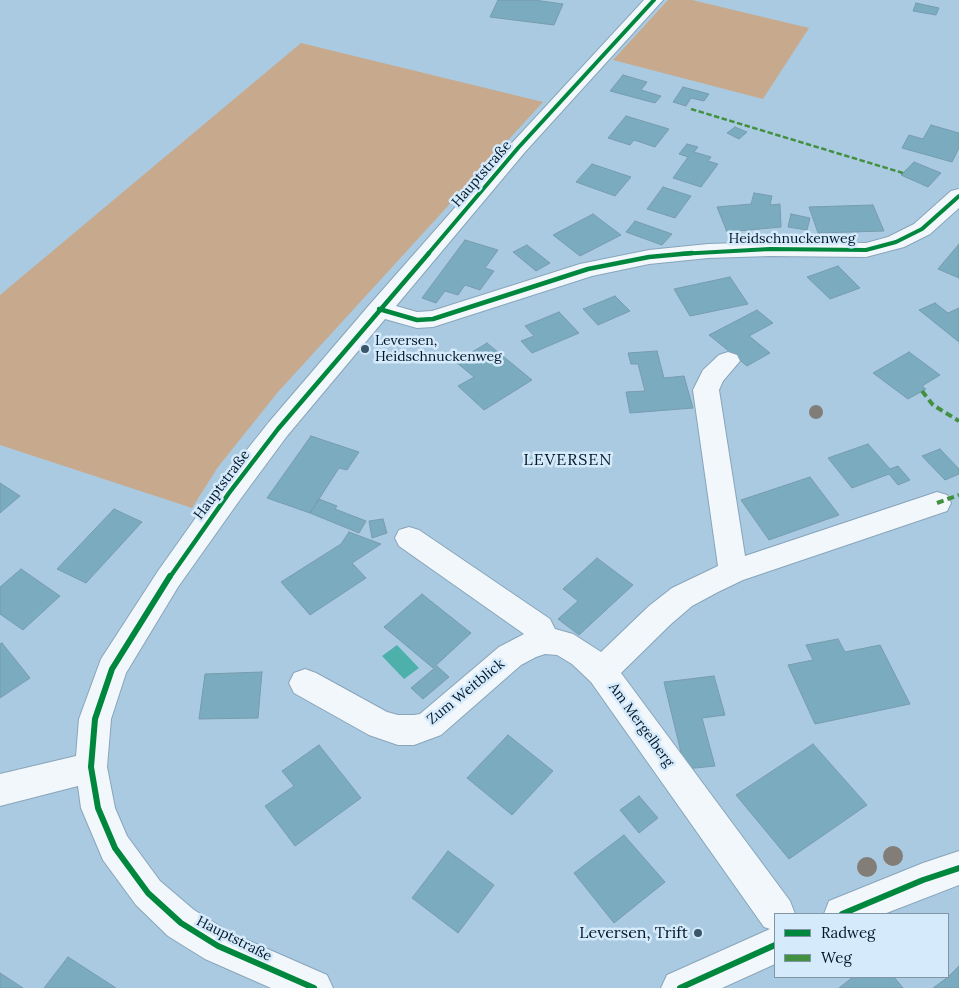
<!DOCTYPE html>
<meta charset="utf-8">
<style>
body{margin:0}
#map{position:relative;width:959px;height:988px;overflow:hidden;background:#aacae2;font-family:Lora,serif}
canvas{display:block}
.legend{position:absolute;left:774px;top:913px;width:175px;height:65px;box-sizing:border-box;background:#d5eafa;border:1px solid #8096a7;margin:0;padding:6px 9px;list-style:none;font-size:15px;color:#00182b}
.legend li{display:flex;align-items:center;gap:10px;height:25px}
.legend b{width:25px;border:1px solid #8096a7}
</style>
<div id="map">
<canvas width="959" height="988"></canvas>
<ul class="legend">
<li><b style="height:6px;background:#00873e"></b>Radweg</li>
<li><b style="height:6px;background:#429140"></b>Weg</li>
</ul>
</div>
<script>
const ctx = document.querySelector('canvas').getContext('2d');
ctx.lineJoin = 'round';
function fillPath(path, color) { ctx.fillStyle = color; ctx.fill(path, 'evenodd'); }
const poly = rows => new Path2D(rows.map(r => 'M' + r).join(''));
function trace(path, color, width, dash) { ctx.strokeStyle = color; ctx.lineWidth = width; ctx.lineCap = dash ? 'butt' : 'round'; ctx.setLineDash(dash || []); ctx.stroke(path); }
function write(font, color, halo, rows, align = 'center') {
  ctx.font = font + ' Lora,serif'; ctx.lineWidth = 5; ctx.setLineDash([]); ctx.textBaseline = 'middle'; ctx.strokeStyle = halo; ctx.fillStyle = color; for (const [text, x, y, turn = 0] of rows) {
    ctx.save(); ctx.translate(x, y); ctx.rotate((+turn || 0) * Math.PI / 180); ctx.textAlign = isNaN(turn) ? turn : align; if (halo) ctx.strokeText(text, 0, 0); ctx.fillText(text, 0, 0); ctx.restore();
  }
}
const green = poly([
 [668,0,692,0,809,28,763,99,613,60],
 [301,43,543,102,278,392,218,467,192,508,0,445,0,295]
]);
const water = poly([
 [397,645,419,668,404,679,382,656]
]);
const building = poly([
 [498,0,534,0,563,4,554,25,490,17,498,0],
 [916,3,939,8,936,15,913,11,916,3],
 [623,75,647,82,641,90,661,96,655,103,610,91,623,75],
 [683,87,709,94,704,101,691,98,686,106,673,102,683,87],
 [626,116,669,129,655,147,634,140,630,145,608,138,626,116],
 [931,125,959,133,959,148,952,162,902,148,909,135,923,139,931,125],
 [735,127,747,132,739,139,727,133,735,127],
 [687,144,698,147,694,152,711,157,708,161,718,164,701,187,673,178,688,157,679,154,687,144],
 [914,162,941,173,928,187,901,175,914,162],
 [592,164,631,177,615,196,576,182,592,164],
 [663,187,691,196,675,218,647,209,663,187],
 [754,193,772,196,770,205,780,204,781,227,727,232,717,207,751,204,754,193],
 [873,205,884,231,818,233,809,207,873,205],
 [593,214,621,235,580,256,553,235,593,214],
 [791,214,810,218,807,230,788,227,791,214],
 [635,221,672,234,662,245,626,232,635,221],
 [465,240,498,250,485,268,494,271,480,290,465,285,458,295,445,291,436,303,422,298,465,240],
 [959,244,959,278,938,269,959,244],
 [527,245,550,263,536,271,513,252,527,245],
 [838,266,860,288,830,299,807,277,838,266],
 [730,277,748,304,690,316,674,289,730,277],
 [615,296,630,311,598,325,583,309,615,296],
 [935,303,948,313,959,308,959,342,919,310,935,303],
 [757,310,773,323,749,336,770,353,747,366,709,335,757,310],
 [559,312,579,333,532,353,521,341,534,336,525,326,559,312],
 [487,343,532,380,484,410,458,386,474,377,456,362,487,343],
 [657,351,664,378,684,376,693,408,630,413,626,392,645,391,638,364,631,364,628,353,657,351],
 [909,352,940,375,922,386,926,389,908,399,873,373,909,352],
 [311,436,359,452,347,470,339,468,310,513,267,498,311,436],
 [868,444,890,469,898,466,910,480,898,485,889,474,852,488,828,458,868,444],
 [940,449,959,469,959,474,945,480,922,456,940,449],
 [810,477,839,515,769,540,741,500,810,477],
 [0,483,20,496,0,513,0,483],
 [319,499,337,506,335,509,366,521,359,533,310,513,319,499],
 [114,509,142,522,86,583,57,569,114,509],
 [383,519,387,533,372,538,369,521,383,519],
 [349,532,381,544,352,563,366,578,310,615,281,582,341,544,349,532],
 [597,558,633,585,579,635,558,619,578,601,563,589,597,558],
 [21,569,60,596,23,630,0,614,0,587,21,569],
 [422,594,471,633,433,668,384,627,422,594],
 [838,639,845,652,880,645,910,704,815,724,788,665,813,660,806,645,838,639],
 [2,643,30,678,0,698,0,644,2,643],
 [437,666,449,677,423,699,411,688,437,666],
 [262,672,258,718,199,719,205,674,262,672],
 [714,676,725,715,702,718,715,766,685,769,664,682,714,676],
 [508,735,553,771,512,815,467,778,508,735],
 [813,744,867,805,789,859,736,795,813,744],
 [319,745,361,798,295,846,265,806,294,786,282,771,319,745],
 [639,796,658,818,639,833,620,810,639,796],
 [624,835,665,882,614,923,574,873,624,835],
 [448,851,494,885,458,933,412,898,448,851],
 [68,957,116,988,44,988,68,957],
 [959,966,959,988,933,988,948,977,959,966],
 [0,973,23,988,0,988,0,973],
 [853,977,894,977,903,988,839,988,853,977]
]);
const minor = poly([
 [644,0,663,0,525,152,396,306,417,312,432,311,580,264,649,250,708,244,770,242,866,243,888,237,914,224,951,191,959,189,959,208,930,234,904,247,866,257,770,256,708,258,649,264,592,276,433,327,417,328,385,319,287,436,239,501,178,587,126,673,111,719,107,767,115,808,127,836,160,881,194,910,231,933,327,975,333,988,271,988,205,959,168,936,136,905,103,860,81,808,78,786,0,806,0,774,76,756,79,719,101,659,158,571,219,485,269,422,371,303,511,144,644,0],
 [728,352,737,355,740,361,723,381,719,390,745,556,937,492,947,495,951,503,947,511,743,580,718,592,692,606,671,624,621,673,790,901,795,914,775,914,775,964,722,988,661,988,667,975,770,929,764,927,591,682,572,664,557,655,545,654,536,657,521,665,441,735,414,745,398,745,369,735,294,693,289,683,294,673,305,669,316,673,387,712,398,715,414,715,420,714,499,647,524,634,399,546,395,538,399,530,409,527,419,530,550,619,555,629,573,634,601,652,649,606,672,588,718,566,693,390,703,370,719,355,728,352],
 [959,851,959,885,884,914,824,914,829,901,923,863,959,851]
]);
const quietFar1 = poly([
 [691,109,903,173]
]);
const quiet = poly([
 [922,391,933,405,959,421],
 [937,503,959,495]
]);
const cyclewayFar2 = poly([
 [428,254,518,148,654,0],
 [679,254,770,249,866,250,896,242,922,229,959,196]
]);
const cyclewayFar1 = poly([
 [379,309,417,320,433,319,588,269,649,257,692,253],
 [170,577,229,493,278,429,429,253]
]);
const cycleway = poly([
 [170,576,112,669,95,719,91,767,98,808,115,848,148,893,181,923,218,946,314,988],
 [842,914,923,880,959,868],
 [680,988,775,945]
]);
const trees = [
 [816,412,7],
 [893,856,10],
 [867,867,10]
];
const markers = [
 [365,349,5,"#3b566b"],
 [698,933,5,"#3b566b"]
];
const streetNames = [
 ["Hauptstraße",482,174,-49],
 ["Heidschnuckenweg",792,239],
 ["Hauptstraße",222,485,-53],
 ["Zum Weitblick",466,692,-39],
 ["Am Mergelberg",641,725,54],
 ["Hauptstraße",234,939,27]
];
const poiNames = [
 ["Leversen,",375,341],
 ["Heidschnuckenweg",375,357]
];
const quarterNames = [
 ["LEVERSEN",568,460]
];
const nearPoinames = [
 ["Leversen, Trift",688,933]
];
fillPath(green, '#c7aa8d');
fillPath(water, '#4eb0ab');
fillPath(building, '#7aabbe');
trace(building, '#779cad', 1);
trace(minor, '#88a5ba', 2);
fillPath(minor, '#f2f7fb');
trace(quietFar1, '#429140', 2.5, [5.5, 2.5]);
trace(quiet, '#429140', 4, [7, 4]);
trace(cyclewayFar2, '#00873e', 4);
trace(cyclewayFar1, '#00873e', 4.5);
trace(cycleway, '#00873e', 6);
ctx.fillStyle = '#827d77';
for (const [x, y, r] of trees) { ctx.beginPath(); ctx.arc(x, y, r, 0, 2 * Math.PI); ctx.fill(); }
for (const [x, y, r, color] of markers) { const dot = new Path2D(); dot.arc(x, y, r, 0, 2 * Math.PI); ctx.fillStyle = color; ctx.fill(dot); trace(dot, '#d5eafa', 2); }
write('14px', '#00182b', '#d5eafa', streetNames);
write('14px', '#00182b', '#d5eafa', poiNames, 'left');
ctx.letterSpacing = '1px';
write('16px', '#00182b', '#d5eafa', quarterNames);
ctx.letterSpacing = '0px';
write('16px', '#00182b', '#d5eafa', nearPoinames, 'right');
</script>
